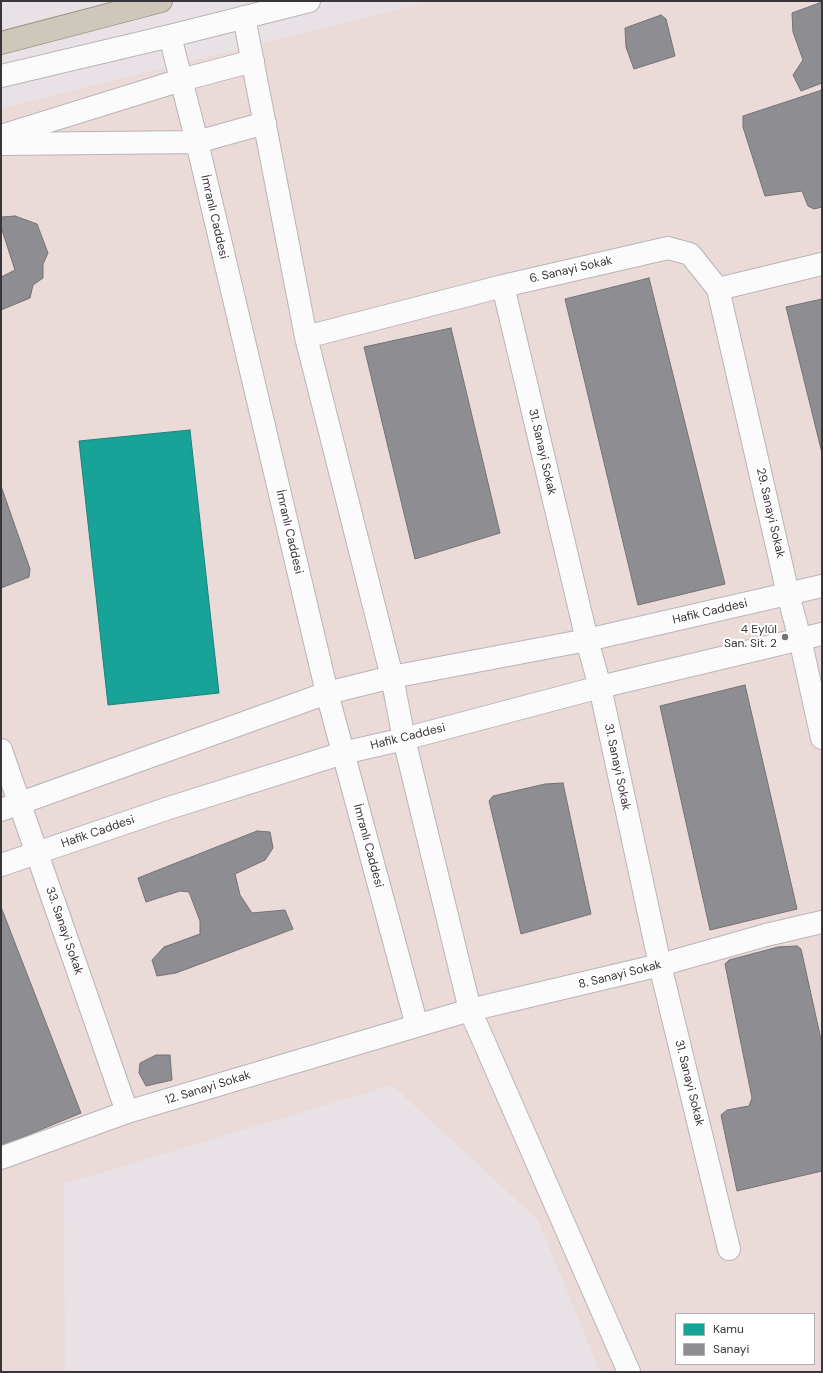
<!DOCTYPE html>
<meta charset="utf-8">
<style>
body{margin:0}
#map{position:relative;width:823px;height:1373px;overflow:hidden;background:#e8e2e7;font-family:"DM Sans",sans-serif}
canvas{display:block}
.frame{position:absolute;inset:0;border:2px solid #393639;pointer-events:none}
.legend{position:absolute;left:675px;top:1313px;width:140px;height:52px;box-sizing:border-box;background:#fff;border:1px solid #b0afb0;margin:0;padding:5px 7px;list-style:none;font-size:12px;color:#393639}
.legend li{display:flex;align-items:center;gap:8px;height:20px}
.legend b{width:20px;border:1px solid #b0afb0}
</style>
<div id="map">
<canvas width="823" height="1373"></canvas>
<div class="frame"></div>
<ul class="legend">
<li><b style="height:11px;background:#17a398"></b>Kamu</li>
<li><b style="height:11px;background:#8d8d92"></b>Sanayi</li>
</ul>
</div>
<script>
const ctx = document.querySelector('canvas').getContext('2d');
ctx.lineJoin = 'round';
function fillPath(path, color) { ctx.fillStyle = color; ctx.fill(path, 'evenodd'); }
const poly = rows => new Path2D(rows.map(r => 'M' + r).join(''));
function trace(path, color, width, dash) { ctx.strokeStyle = color; ctx.lineWidth = width; ctx.lineCap = dash ? 'butt' : 'round'; ctx.setLineDash(dash || []); ctx.stroke(path); }
function write(font, color, halo, rows, align = 'center') {
  ctx.font = font + ' "DM Sans",sans-serif'; ctx.lineWidth = 4; ctx.setLineDash([]); ctx.textBaseline = 'middle'; ctx.strokeStyle = halo; ctx.fillStyle = color; for (const [text, x, y, turn = 0] of rows) {
    ctx.save(); ctx.translate(x, y); ctx.rotate((+turn || 0) * Math.PI / 180); ctx.textAlign = isNaN(turn) ? turn : align; if (halo) ctx.strokeText(text, 0, 0); ctx.fillText(text, 0, 0); ctx.restore();
  }
}
const industrial = poly([
 [432,1,822,1,822,1372,600,1372,538,1220,392,1085,64,1184,65,1372,1,1372,1,108],
 [676,1314,814,1314,814,1364,676,1364]
]);
const public = poly([
 [190,430,219,693,108,705,79,441,190,430]
]);
const industry = poly([
 [822,2,822,83,801,91,793,75,803,60,793,32,792,13,822,2],
 [661,15,666,19,675,56,634,69,626,47,625,28,661,15],
 [822,90,822,207,814,209,808,206,802,191,765,196,743,127,743,116,822,90],
 [15,216,37,224,48,253,43,264,43,278,33,285,30,298,1,310,1,277,15,270,1,227,1,221,2,217,15,216],
 [649,278,725,584,638,605,565,299,649,278],
 [822,299,822,453,786,307,822,299],
 [451,328,500,533,415,559,364,347,451,328],
 [1,486,30,569,29,577,1,588,1,486],
 [745,685,797,909,710,930,660,706,745,685],
 [563,783,591,914,521,934,489,801,493,796,545,784,563,783],
 [257,831,270,832,273,848,265,860,235,874,240,895,252,913,285,910,293,929,176,973,157,976,152,960,164,947,200,934,200,921,189,892,180,891,146,902,138,878,257,831],
 [1,907,81,1113,1,1146,1,907],
 [797,946,801,949,822,1044,822,1171,737,1191,721,1115,727,1110,749,1106,752,1098,725,964,729,960,778,947,797,946],
 [156,1055,170,1055,172,1080,146,1086,139,1073,140,1063,156,1055]
]);
const street = poly([
 [244,17,306,337,392,677,404,739,470,1010,629,1372],
 [170,36,197,142,327,693,417,1026],
 [1,76,170,36,309,1],
 [1,136,181,80,253,61],
 [1,144,197,142,265,123],
 [503,286,587,640,600,687,660,965,729,1249],
 [718,289,788,594,800,639,822,738],
 [306,337,503,286,668,248,690,254,718,289,822,264],
 [1,750,127,1112],
 [1,810,327,693,392,677,587,640,822,586],
 [1,865,169,808,343,753,404,739,600,687,822,634],
 [1,1158,127,1112,470,1010,660,965,766,935,822,922]
]);
const highway = poly([
 [1,43,161,1]
]);
const markers = [
 [785,637,4,"#767276"]
];
const streetNames = [
 ["İmranlı Caddesi",214,217,77],
 ["6. Sanayi Sokak",571,270,-13],
 ["31. Sanayi Sokak",542,452,77],
 ["29. Sanayi Sokak",770,513,77],
 ["İmranlı Caddesi",289,532,77],
 ["Hafik Caddesi",710,612,-13],
 ["Hafik Caddesi",408,737,-14],
 ["31. Sanayi Sokak",617,767,78],
 ["Hafik Caddesi",98,832,-19],
 ["İmranlı Caddesi",368,846,75],
 ["33. Sanayi Sokak",64,931,71],
 ["8. Sanayi Sokak",620,975,-14],
 ["31. Sanayi Sokak",689,1083,76],
 ["12. Sanayi Sokak",208,1088,-17]
];
const poiNames = [
 ["4 Eylül",777,630],
 ["San. Sit. 2",777,644]
];
fillPath(industrial, '#eadad8');
fillPath(public, '#17a398');
trace(public, '#21827c', 1);
fillPath(industry, '#8d8d92');
trace(industry, '#747377', 1);
trace(street, '#b9b4b8', 24);
trace(highway, '#9f968a', 24);
trace(street, '#fcfbfb', 22);
trace(highway, '#cec8bb', 22);
for (const [x, y, r, color] of markers) { const dot = new Path2D(); dot.arc(x, y, r, 0, 2 * Math.PI); ctx.fillStyle = color; ctx.fill(dot); trace(dot, '#fff', 1.5); }
write('12px', '#393639', '#fff', streetNames);
write('12px', '#393639', '#fff', poiNames, 'right');
</script>
